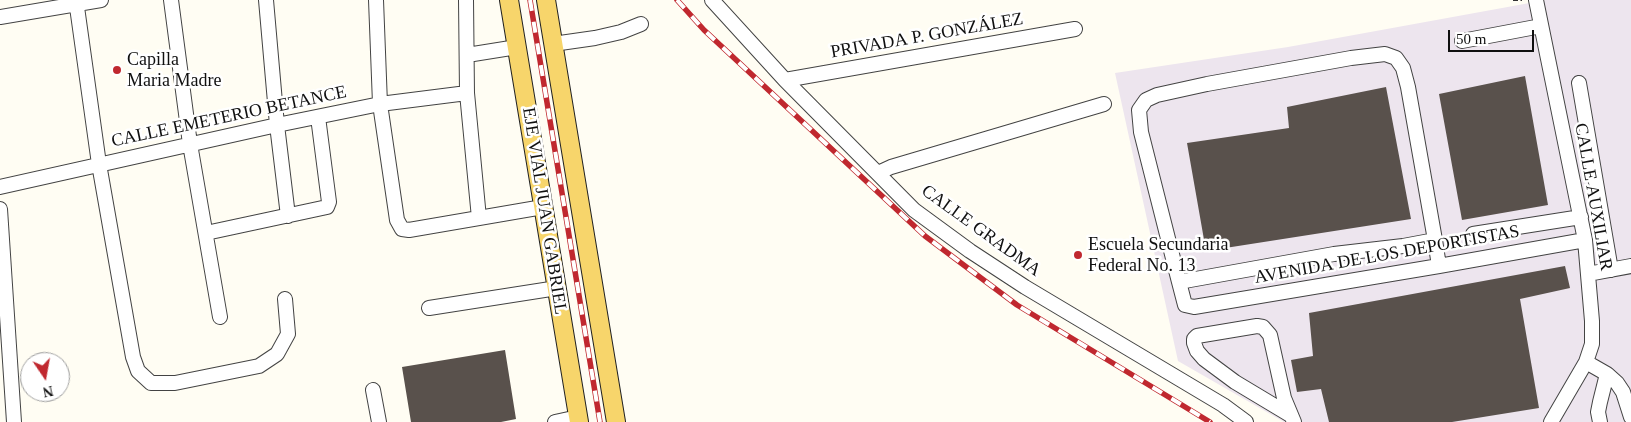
<!DOCTYPE html>
<meta charset="utf-8">
<style>
body{margin:0}
#map{position:relative;width:1631px;height:422px;overflow:hidden;background:#fffdf3;font-family:"Times New Roman",serif}
canvas{display:block}
.north{position:absolute;left:20px;top:352px;width:50px;height:50px;box-sizing:border-box;background:#fff;border:1px solid #9f9f9f;border-radius:50%;rotate:168deg;font-size:14px;font-weight:700;line-height:20px;text-align:center;color:#101010}
.north::after{content:'';display:block;margin:auto;width:18px;height:22px;background:#c0282f;clip-path:polygon(50% 0,100% 100%,50% 72%,0 100%)}
.scale{position:absolute;left:1448px;top:30px;width:86px;height:22px;box-sizing:border-box;border:2px solid #101010;border-top:0;padding-left:6px;font-size:15px;line-height:18px;white-space:nowrap;color:#101010;-webkit-text-stroke:4px #fff;paint-order:stroke}
</style>
<div id="map">
<canvas width="1631" height="422"></canvas>
<div class="north">N</div>
<div class="scale">50 m</div>
</div>
<script>
const ctx = document.querySelector('canvas').getContext('2d');
ctx.lineJoin = 'round';
function fillPath(path, color) { ctx.fillStyle = color; ctx.fill(path, 'evenodd'); }
const poly = rows => new Path2D(rows.map(r => 'M' + r).join(''));
function trace(path, color, width, dash) { ctx.strokeStyle = color; ctx.lineWidth = width; ctx.lineCap = dash ? 'butt' : 'round'; ctx.setLineDash(dash || []); ctx.stroke(path); }
function write(font, color, halo, rows, align = 'center') {
  ctx.font = font + ' "Times New Roman",serif'; ctx.lineWidth = 5; ctx.setLineDash([]); ctx.textBaseline = 'middle'; ctx.strokeStyle = halo; ctx.fillStyle = color; for (const [text, x, y, turn = 0] of rows) {
    ctx.save(); ctx.translate(x, y); ctx.rotate((+turn || 0) * Math.PI / 180); ctx.textAlign = isNaN(turn) ? turn : align; if (halo) ctx.strokeText(text, 0, 0); ctx.fillText(text, 0, 0); ctx.restore();
  }
}
const industrial = poly([
 [1546,0,1631,0,1631,422,1284,422,1178,361,1115,73,1288,47]
]);
const building = poly([
 [1525,76,1548,205,1462,220,1439,94],
 [1386,87,1411,219,1206,251,1187,143,1289,128,1287,107],
 [1565,266,1570,288,1520,299,1539,408,1452,422,1329,422,1321,389,1297,392,1291,360,1313,356,1309,313],
 [505,350,516,419,501,422,411,422,402,367]
]);
const path = poly([
 [1513,0,1522,0]
]);
const minor = poly([
 [76,0,99,164,133,357,138,371,151,383,175,383,259,366,277,354,288,334,285,299],
 [171,0,190,144,220,317],
 [266,0,277,125,288,216],
 [376,0,380,104,397,220,402,229,409,230,543,207],
 [466,0,467,93,479,218],
 [712,0,785,80,914,210,970,251,1025,287,1223,405,1246,422],
 [1536,0,1585,240,1592,321,1592,344,1586,362,1551,422],
 [0,17,101,0],
 [1462,41,1541,26],
 [553,44,595,38,621,32,641,24],
 [467,55,517,47],
 [785,80,1075,29],
 [1579,83,1611,270],
 [878,173,891,167,1104,104],
 [0,187,277,125,380,104,467,93],
 [0,209,14,422],
 [206,233,327,207,329,202,318,117],
 [1473,234,1581,217],
 [1439,266,1435,240,1403,246,1334,254,1179,282,1185,305,1194,307,1439,266,1585,240],
 [1588,274,1631,266],
 [1179,282,1141,132,1139,110,1146,100,1157,95,1207,84,1351,58,1385,54,1396,58,1403,68,1408,87,1435,240],
 [429,308,557,288],
 [1586,362,1607,374,1617,383,1623,392,1631,417],
 [373,390,379,422],
 [1290,415,1235,382,1204,359,1197,351,1194,343,1194,339,1197,336,1257,326,1263,327,1270,335,1284,398,1294,422],
 [555,422,578,417],
 [1600,422,1598,412,1600,402,1607,374]
]);
const major = poly([
 [509,0,579,422],
 [546,0,616,422]
]);
const rail = poly([
 [530,0,600,422],
 [677,0,704,30,925,236,1017,305,1210,422]
]);
const markers = [
 [117,70,5,"#c0282f"],
 [1078,255,5,"#c0282f"]
];
const streetNames = [
 ["PRIVADA P. GONZÁLEZ",927,36,-10],
 ["CALLE EMETERIO BETANCE",229,117,-12],
 ["CALLE AUXILIAR",1593,197,80],
 ["EJE VIAL JUAN GABRIEL",544,211,81],
 ["CALLE GRADMA",981,231,36],
 ["AVENIDA DE LOS DEPORTISTAS",1387,255,-10]
];
const poiNames = [
 ["Capilla",127,60],
 ["Maria Madre",127,81],
 ["Escuela Secundaria",1088,245],
 ["Federal No. 13",1088,266]
];
fillPath(industrial, '#ede5ee');
fillPath(building, '#59514c');
trace(minor, '#434343', 16);
trace(major, '#212121', 20);
trace(path, '#323232', 2, [5, 2.5]);
trace(minor, '#fff', 14);
trace(major, '#f7d56b', 18);
trace(rail, '#c0282f', 5.5);
trace(rail, '#fff', 4, [11]);
for (const [x, y, r, color] of markers) { const dot = new Path2D(); dot.arc(x, y, r, 0, 2 * Math.PI); ctx.fillStyle = color; ctx.fill(dot); trace(dot, '#fff', 2); }
write('18px', '#101010', '#fff', streetNames);
write('18px', '#101010', '#fff', poiNames, 'left');
</script>
